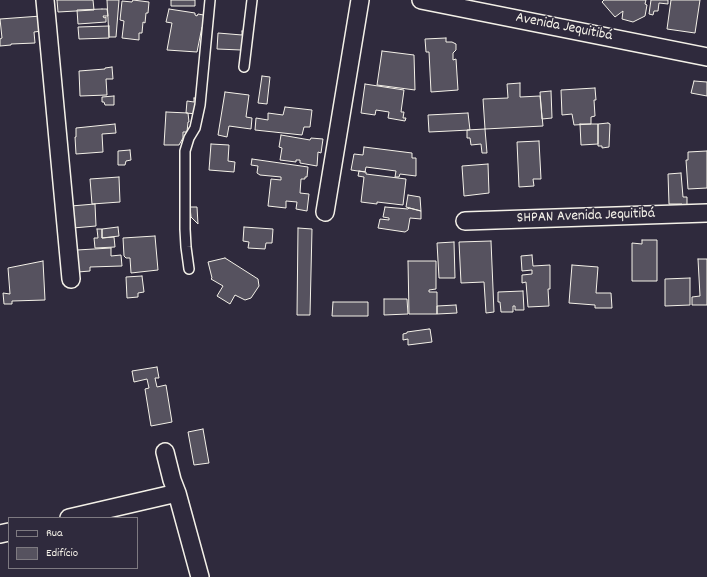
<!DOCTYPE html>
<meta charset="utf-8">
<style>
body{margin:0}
#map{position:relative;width:707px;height:577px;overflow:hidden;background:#2f2a3d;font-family:Dekko,sans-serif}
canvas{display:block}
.legend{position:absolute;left:8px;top:517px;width:130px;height:52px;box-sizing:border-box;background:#2f2a3d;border:1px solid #7e7a81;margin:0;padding:5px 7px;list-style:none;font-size:12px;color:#f4f1e8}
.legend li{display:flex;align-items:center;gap:8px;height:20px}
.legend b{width:20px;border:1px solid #7e7a81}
</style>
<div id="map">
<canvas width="707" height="577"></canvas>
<ul class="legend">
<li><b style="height:5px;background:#2f2a3d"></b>Rua</li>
<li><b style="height:11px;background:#56525f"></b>Edifício</li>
</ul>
</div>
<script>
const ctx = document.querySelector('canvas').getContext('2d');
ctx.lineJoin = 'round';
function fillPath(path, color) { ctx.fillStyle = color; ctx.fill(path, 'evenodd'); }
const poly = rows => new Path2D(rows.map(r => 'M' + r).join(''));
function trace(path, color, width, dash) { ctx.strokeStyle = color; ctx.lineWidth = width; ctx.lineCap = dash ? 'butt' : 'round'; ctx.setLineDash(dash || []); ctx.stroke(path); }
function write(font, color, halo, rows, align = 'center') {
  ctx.font = font + ' Dekko,sans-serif'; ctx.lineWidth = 3; ctx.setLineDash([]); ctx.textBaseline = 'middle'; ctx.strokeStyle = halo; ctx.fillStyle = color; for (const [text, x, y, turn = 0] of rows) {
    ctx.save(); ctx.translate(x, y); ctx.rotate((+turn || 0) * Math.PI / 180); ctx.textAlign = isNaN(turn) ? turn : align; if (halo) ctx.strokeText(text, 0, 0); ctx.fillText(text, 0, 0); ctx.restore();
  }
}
const building = poly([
 [57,0,93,0,94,10,58,12,57,0],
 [107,0,119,0,116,37,109,37,107,0],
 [133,0,149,2,148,13,146,13,145,23,143,22,142,33,139,33,139,40,122,38,124,21,120,20,122,1,132,2,133,0],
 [171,0,195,0,195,6,171,6,171,0],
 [604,0,646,0,645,4,647,5,645,16,633,22,622,19,623,11,615,17,602,2,604,0],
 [651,0,668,0,668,4,659,3,658,11,654,11,653,15,649,14,651,0],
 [671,0,700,0,695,33,667,29,671,0],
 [102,9,107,9,108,16,103,16,104,18,106,17,106,22,78,24,77,10,102,9],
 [169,9,195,13,195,15,197,16,198,14,209,16,204,28,202,27,197,52,167,50,172,23,166,22,169,9],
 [41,16,42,31,34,32,35,43,11,44,11,45,0,46,0,39,2,38,0,19,41,16],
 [109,26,109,38,79,39,78,27,109,26],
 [242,31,252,31,250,55,241,54,241,50,217,49,218,33,242,35,242,31],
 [446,38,446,42,452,42,456,44,456,50,453,53,453,60,456,59,458,90,431,92,429,52,426,52,425,39,446,38],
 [382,51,414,55,415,90,377,85,382,51],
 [112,67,113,79,106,79,107,95,80,96,79,71,105,69,105,68,112,67],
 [262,76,270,77,267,104,258,103,262,76],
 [694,81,707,82,707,96,691,93,694,81],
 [520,83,520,97,540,96,543,126,485,129,483,99,508,98,507,84,520,83],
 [365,84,404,90,401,112,404,112,403,118,406,118,405,121,388,118,389,112,376,110,375,115,361,113,365,84],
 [595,88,596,100,594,100,595,116,591,117,591,124,574,125,572,114,562,115,561,90,595,88],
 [551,91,552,118,542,119,540,92,551,91],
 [225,92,249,95,246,117,252,118,251,129,229,126,227,137,218,135,225,92],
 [114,96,114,105,105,105,104,102,102,102,102,97,114,96],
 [194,98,202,98,197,114,186,113,187,101,194,102,194,98],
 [285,107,312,110,310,127,304,127,302,135,255,130,256,118,268,120,268,113,283,115,285,107],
 [166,112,188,113,189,122,188,122,187,132,183,132,183,138,179,145,164,145,166,112],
 [468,113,470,130,429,132,428,115,468,113],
 [608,123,610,124,609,147,602,148,602,146,598,146,598,124,608,123],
 [115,124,116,133,102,134,103,152,76,154,75,137,76,137,76,128,115,124],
 [580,124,598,124,598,144,581,145,580,124],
 [485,129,487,153,482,153,481,144,471,145,470,138,467,138,467,130,485,129],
 [281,135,310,140,311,138,323,139,321,153,318,152,317,166,300,163,300,160,296,160,296,162,280,160,282,148,279,147,281,135],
 [539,141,541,179,533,179,534,186,519,187,517,142,539,141],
 [211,144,229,145,228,161,235,162,234,172,209,170,211,144],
 [364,147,412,153,412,158,416,158,416,176,400,174,399,177,395,177,396,171,366,167,365,172,351,170,354,154,363,155,364,147],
 [130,150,131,160,126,161,125,165,118,165,118,151,130,150],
 [707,151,707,188,688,189,686,160,688,160,688,152,707,151],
 [252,159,308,167,307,177,305,177,305,179,301,179,300,193,309,194,307,211,296,209,297,202,286,201,286,208,268,206,271,179,281,180,281,177,260,175,257,173,258,166,251,165,252,159],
 [488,164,489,193,464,196,462,166,488,164],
 [359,171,366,172,366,174,406,179,403,205,377,202,377,204,361,202,364,177,358,176,359,171],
 [681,173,683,197,687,197,687,206,683,206,682,204,669,204,668,174,681,173],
 [119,177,120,202,92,204,90,179,119,177],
 [408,195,420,197,421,211,406,207,408,195],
 [95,204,96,226,73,228,71,206,95,204],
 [190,207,197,207,198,224,191,217,190,207],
 [385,207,408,209,409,208,421,211,421,219,410,218,408,230,405,232,378,228,380,219,389,220,389,218,383,217,385,207],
 [118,227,119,236,102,238,102,229,118,227],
 [244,227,273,229,272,243,266,243,265,249,248,248,249,242,243,241,244,227],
 [298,228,312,229,310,315,297,315,298,228],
 [97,229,102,229,102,238,114,237,115,247,95,248,94,238,98,238,97,229],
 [155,236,158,270,131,273,130,258,126,258,124,256,123,238,155,236],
 [642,240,657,240,657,281,632,281,632,243,642,244,642,240],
 [491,241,494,312,486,313,484,282,461,283,459,242,491,241],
 [454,242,455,278,439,278,437,243,454,242],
 [111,248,111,256,121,255,122,266,90,267,90,271,78,272,77,250,111,248],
 [532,255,533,266,550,265,550,289,548,289,549,306,528,307,526,282,522,283,522,275,532,274,532,270,522,271,521,256,532,255],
 [225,258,258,279,259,286,251,298,245,300,235,295,230,304,217,296,223,286,211,279,212,278,208,262,225,258],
 [698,259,707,259,707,305,692,305,692,297,700,296,698,259],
 [43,261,45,300,12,301,12,304,4,304,3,293,10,294,8,268,43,261],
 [408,261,436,261,436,289,429,290,429,292,437,292,437,314,409,314,408,261],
 [572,265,598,267,596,293,611,293,612,308,595,308,595,305,569,303,572,265],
 [142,276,144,292,138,293,138,297,127,298,126,277,142,276],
 [690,278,690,305,665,306,665,279,690,278],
 [523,291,524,310,515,310,515,306,513,306,513,312,501,312,500,302,498,302,498,292,523,291],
 [384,299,407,299,408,314,384,315,384,299],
 [333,302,368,302,368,316,332,316,333,302],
 [456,305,457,313,437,314,437,306,456,305],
 [429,329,430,329,432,342,408,345,408,339,403,340,403,334,407,333,407,332,429,329],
 [157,367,159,378,155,378,157,387,166,385,172,422,151,426,145,389,149,388,147,379,134,382,132,371,157,367],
 [203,429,209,463,194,465,188,432,203,429]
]);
const service = poly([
 [244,67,252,0],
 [189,269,186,247,185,229,185,151,189,138,195,128,200,105,210,0]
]);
const minor = poly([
 [45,0,71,279],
 [421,0,707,57],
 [325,212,360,0],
 [465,221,707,213],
 [177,493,200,577],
 [69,518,177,493,172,480,165,452],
 [0,534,9,532]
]);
const streetNames = [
 ["Avenida Jequitibá",564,28,11],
 ["SHPAN Avenida Jequitibá",586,217,-2]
];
fillPath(building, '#56525f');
trace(building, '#f4f1e8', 1);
trace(service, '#f4f1e8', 12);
trace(minor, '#f4f1e8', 20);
trace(service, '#2f2a3d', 9);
trace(minor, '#2f2a3d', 17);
write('15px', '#f4f1e8', '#2f2a3d', streetNames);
</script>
